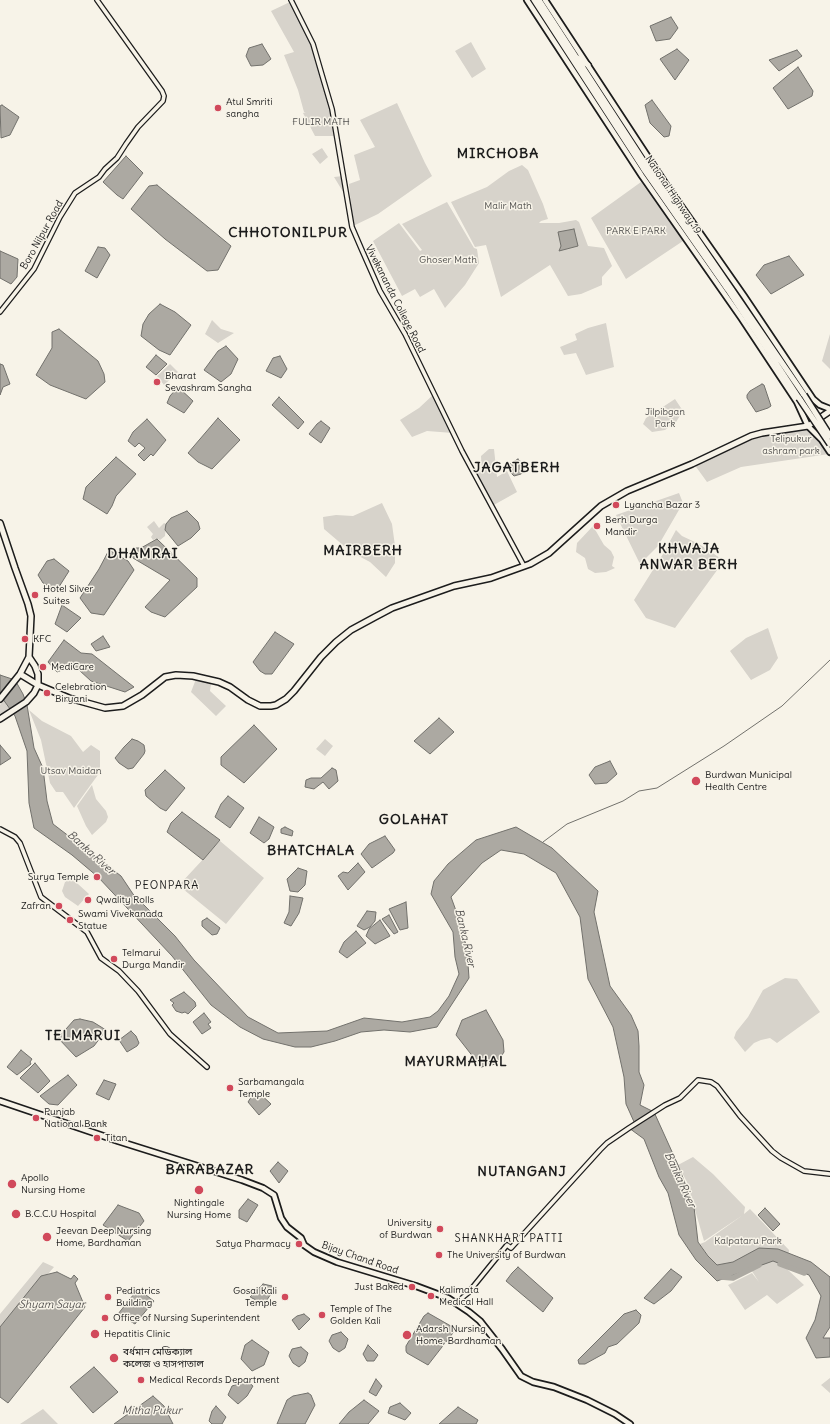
<!DOCTYPE html>
<meta charset="utf-8">
<style>
body{margin:0}
canvas{display:block;background:#f7f3e8}
</style>
<canvas width="830" height="1424"></canvas>
<script>
const ctx = document.querySelector('canvas').getContext('2d');
ctx.lineJoin = 'round';
function fillPath(path, color) { ctx.fillStyle = color; ctx.fill(path, 'evenodd'); }
const poly = rows => new Path2D(rows.map(r => 'M' + r).join(''));
function trace(path, color, width, dash) { ctx.strokeStyle = color; ctx.lineWidth = width; ctx.lineCap = dash ? 'butt' : 'round'; ctx.setLineDash(dash || []); ctx.stroke(path); }
function write(font, color, halo, rows, align = 'center') {
  ctx.font = font + ' Delius,"Noto Sans Bengali",sans-serif'; ctx.lineWidth = 3; ctx.setLineDash([]); ctx.textBaseline = 'middle'; ctx.strokeStyle = halo; ctx.fillStyle = color; for (const [text, x, y, turn = 0] of rows) {
    ctx.save(); ctx.translate(x, y); ctx.rotate((+turn || 0) * Math.PI / 180); ctx.textAlign = isNaN(turn) ? turn : align; if (halo) ctx.strokeText(text, 0, 0); ctx.fillText(text, 0, 0); ctx.restore();
  }
}
const green = poly([
 [290,2,307,32,313,47,332,109,336,136,315,136,303,113,306,112,304,112,298,90,284,55,294,52,271,11],
 [471,42,486,69,472,78,455,51],
 [397,103,425,163,432,176,378,214,353,226,349,184,360,180,354,155,375,147,360,120],
 [322,148,328,157,320,164,312,154],
 [522,165,528,170,543,204,548,219,541,221,539,223,559,223,576,220,579,222,588,246,604,248,612,266,602,277,602,285,581,294,568,296,550,265,501,297,486,245,475,247,451,202,487,187,509,171],
 [343,176,345,195,334,177],
 [641,182,683,241,626,279,591,218],
 [447,202,474,248,477,249,479,263,465,285,445,308,434,289,420,297,415,289,402,296,373,241,399,223,420,251,422,250,402,224],
 [212,320,221,329,234,333,218,343,205,334],
 [606,323,614,367,586,375,576,353,564,355,560,347,577,340,575,334,588,328],
 [830,334,830,369,822,361],
 [170,364,178,372,164,385,157,376],
 [434,394,453,433,427,431,412,437,400,420,419,408],
 [675,399,683,411,676,422,665,430,652,432,643,424,646,418],
 [808,427,829,454,741,467,707,482,694,464,752,436],
 [489,449,494,449,497,477,507,471,517,492,492,506,472,471,482,472,481,456],
 [679,493,683,503,658,546,640,564,616,515],
 [382,503,392,524,395,546,395,563,386,577,370,562,351,552,324,529,323,517,336,515,353,516],
 [154,521,159,528,164,523,166,524,165,536,160,540,157,538,153,540,151,537,153,534,147,527],
 [593,526,604,545,611,551,614,557,612,566,615,568,606,572,595,573,588,569,585,558,576,552,577,543],
 [676,530,682,536,699,544,723,560,723,562,675,628,646,618,634,600,663,554],
 [768,628,778,658,770,670,751,680,730,651,746,638],
 [196,679,211,684,210,691,226,706,216,716,191,692],
 [4,700,11,709,0,716,0,705],
 [29,710,42,721,71,736,83,752,91,745,100,751,100,772,74,808,63,792,56,792,50,783,41,740],
 [325,739,333,746,325,756,316,749],
 [92,785,96,799,106,811,108,817,106,822,92,835,86,826,77,806],
 [220,841,264,878,226,924,183,889,181,883],
 [70,879,78,884,89,894,78,906,65,897,62,891,65,882],
 [785,978,797,979,820,1012,777,1043,770,1038,761,1040,754,1043,745,1052,734,1038,736,1032,748,1017,763,990],
 [693,1157,713,1174,745,1207,744,1214,750,1209,789,1250,787,1269,804,1285,777,1304,767,1295,745,1310,728,1285,752,1273,759,1282,748,1265,720,1269,713,1262,700,1244,705,1242,743,1215,704,1241,687,1182,678,1165],
 [43,1262,54,1267,0,1330,0,1314],
 [830,1378,830,1393,821,1385],
 [43,1409,58,1424,20,1424]
]);
const water = poly([
 [671,17,678,28,670,39,656,41,650,26,671,17],
 [262,44,271,59,263,65,251,66,246,56,249,48,262,44],
 [677,49,689,60,675,80,660,59,677,49],
 [797,50,802,56,779,71,769,60,797,50],
 [798,67,813,91,812,96,788,109,773,88,798,67],
 [652,100,671,126,669,136,664,137,650,123,645,105,652,100],
 [2,105,19,117,10,135,1,138,0,106,2,105],
 [126,156,143,173,123,199,117,195,103,182,126,156],
 [157,185,231,246,218,270,207,271,165,239,131,209,149,186,157,185],
 [574,229,578,246,559,251,561,246,558,232,574,229],
 [98,247,105,248,110,255,97,278,85,271,98,247],
 [0,251,18,259,17,277,11,284,0,278,0,251],
 [789,256,804,275,771,294,756,275,764,265,789,256],
 [160,304,175,312,191,325,170,355,159,350,141,336,143,324,149,314,160,304],
 [59,329,98,361,104,374,105,382,86,399,50,385,36,375,52,348,52,332,59,329],
 [226,346,238,359,231,374,221,382,204,370,218,351,226,346],
 [156,355,167,364,156,375,146,367,156,355],
 [280,356,287,369,281,378,266,371,273,358,280,356],
 [0,364,3,365,10,384,3,387,0,395,0,364],
 [762,384,764,385,771,406,768,408,756,412,747,398,747,395,750,391,762,384],
 [178,387,193,401,184,413,167,403,170,396,178,387],
 [279,397,304,422,298,429,272,405,279,397],
 [218,418,240,440,212,469,198,462,188,453,218,418],
 [147,419,166,440,153,456,151,454,144,461,138,455,145,448,139,443,135,447,128,441,133,432,147,419],
 [321,421,330,428,321,443,309,434,317,424,321,421],
 [116,457,136,474,116,496,112,506,107,514,83,499,86,487,116,457],
 [518,459,519,461,523,462,525,466,526,466,527,469,521,474,514,476,509,471,508,465,518,459],
 [187,511,198,522,200,529,191,538,178,546,165,530,166,524,171,518,187,511],
 [157,539,197,578,197,587,165,617,151,612,145,607,170,580,133,558,131,553,134,548,141,548,157,539],
 [109,550,128,561,134,570,104,615,91,613,80,598,99,569,109,550],
 [54,559,69,571,57,590,43,583,38,575,47,561,54,559],
 [62,605,81,618,67,632,55,624,62,605],
 [275,632,294,644,272,674,265,674,260,671,253,662,275,632],
 [103,636,110,647,96,651,91,644,103,636],
 [64,640,81,653,92,654,134,687,125,692,91,681,79,670,72,666,57,672,48,662,64,640],
 [0,675,15,680,23,694,27,705,34,748,43,768,47,801,53,824,121,876,133,894,175,936,194,960,248,1017,278,1033,327,1031,364,1018,402,1022,430,1017,438,1011,449,996,459,974,455,957,453,932,431,894,434,881,448,864,476,840,516,827,552,848,598,891,594,912,610,986,631,1015,638,1031,639,1046,639,1072,644,1085,640,1105,654,1112,678,1165,694,1207,698,1242,708,1256,717,1265,733,1262,759,1248,778,1249,811,1262,830,1277,830,1327,823,1338,830,1338,830,1357,816,1358,806,1338,815,1320,821,1296,809,1275,773,1261,717,1281,696,1260,679,1235,668,1193,659,1177,644,1139,629,1128,635,1124,626,1104,624,1077,613,1027,588,979,580,917,556,873,524,854,501,850,482,863,451,897,459,919,467,949,469,978,437,1027,410,1032,384,1030,361,1032,335,1041,311,1047,295,1047,263,1039,240,1027,211,1005,172,956,98,877,72,855,34,828,29,803,27,751,15,716,0,695,0,675],
 [439,718,454,732,430,754,414,741,439,718],
 [254,725,277,749,244,783,221,765,221,757,254,725],
 [132,739,138,741,144,745,145,751,144,754,133,768,128,769,119,763,115,758,124,747,132,739],
 [0,745,11,758,0,765,0,745],
 [610,761,617,774,607,783,595,784,589,775,595,767,610,761],
 [332,768,336,770,338,781,329,789,323,782,314,789,305,787,306,780,311,778,321,778,332,768],
 [165,770,185,788,166,811,160,808,146,796,145,790,165,770],
 [228,796,244,808,230,828,215,817,221,804,228,796],
 [182,812,220,840,203,860,167,832,171,823,182,812],
 [259,817,274,827,269,839,264,843,250,833,259,817],
 [285,827,293,831,292,836,281,833,281,829,285,827],
 [385,836,395,850,393,853,372,868,361,854,369,844,385,836],
 [358,863,365,872,348,890,338,876,343,872,348,873,358,863],
 [298,868,307,871,305,885,298,892,290,891,287,879,298,868],
 [290,896,303,898,299,913,291,926,284,923,289,912,290,896],
 [406,902,408,928,400,930,389,909,406,902],
 [367,911,376,912,375,921,370,927,364,930,357,926,367,911],
 [389,915,398,932,394,934,382,919,389,915],
 [207,918,220,928,217,934,212,935,202,926,202,921,207,918],
 [380,920,390,936,375,944,366,936,369,929,380,920],
 [356,931,366,943,347,958,339,952,344,942,356,931],
 [184,992,195,1002,196,1006,188,1014,185,1012,182,1013,176,1011,172,1005,174,1003,170,1000,184,992],
 [486,1010,503,1040,504,1052,496,1064,481,1067,456,1035,462,1020,486,1010],
 [204,1013,211,1022,208,1024,211,1028,202,1034,193,1022,204,1013],
 [80,1019,93,1022,106,1030,94,1046,76,1057,58,1038,74,1020,80,1019],
 [131,1031,136,1036,139,1043,137,1046,127,1052,119,1040,131,1031],
 [21,1050,32,1059,30,1062,31,1064,17,1075,7,1067,21,1050],
 [35,1063,50,1081,38,1093,20,1078,35,1063],
 [68,1075,77,1085,58,1105,49,1104,40,1096,68,1075],
 [104,1080,116,1084,109,1100,96,1094,104,1080],
 [255,1091,258,1092,271,1104,259,1115,248,1102,255,1091],
 [278,1162,288,1171,279,1183,270,1171,278,1162],
 [248,1199,258,1205,247,1222,239,1218,239,1210,248,1199],
 [118,1205,139,1213,144,1221,128,1241,103,1225,118,1205],
 [765,1208,780,1224,773,1231,758,1215,765,1208],
 [518,1267,553,1298,543,1312,506,1281,512,1273,518,1267],
 [671,1269,682,1277,671,1291,654,1304,644,1298,671,1269],
 [57,1272,71,1279,74,1275,78,1279,75,1283,85,1307,8,1403,0,1397,0,1327,41,1276,57,1272],
 [263,1284,272,1286,272,1292,267,1300,262,1303,250,1297,263,1284],
 [138,1289,154,1301,135,1324,118,1314,138,1289],
 [636,1310,641,1315,639,1323,617,1344,608,1347,605,1353,585,1364,579,1364,578,1360,624,1314,636,1310],
 [428,1313,456,1329,428,1365,407,1353,406,1351,406,1346,424,1316,428,1313],
 [304,1314,310,1319,299,1330,292,1320,297,1316,304,1314],
 [341,1332,348,1339,345,1348,339,1352,333,1348,329,1341,332,1335,341,1332],
 [252,1340,269,1352,264,1365,252,1371,241,1359,245,1345,252,1340],
 [368,1345,378,1355,374,1361,367,1361,363,1354,368,1345],
 [301,1347,308,1353,305,1362,299,1367,293,1363,289,1356,292,1349,301,1347],
 [94,1367,118,1392,93,1413,70,1387,94,1367],
 [376,1379,382,1386,376,1396,369,1392,376,1379],
 [247,1381,253,1386,247,1396,238,1404,228,1395,232,1386,247,1381],
 [308,1393,311,1395,315,1405,305,1424,277,1424,287,1400,293,1396,308,1393],
 [153,1396,164,1406,173,1424,114,1424,153,1396],
 [364,1400,379,1411,368,1424,339,1424,349,1412,364,1400],
 [400,1403,411,1413,405,1420,388,1413,390,1407,400,1403],
 [216,1406,226,1417,222,1424,212,1424,209,1421,212,1411,216,1406],
 [458,1407,478,1420,476,1424,439,1424,458,1407]
]);
const stream = poly([
 [543,842,567,824,623,801,639,791,657,788,724,746,782,706,830,660]
]);
const river = poly([
 [780,1264,804,1273],
 [721,1277,733,1278,759,1265]
]);
const minor = poly([
 [291,0,313,44,322,75,332,109,352,227,361,248,380,291,405,334,462,451,524,566],
 [0,312,34,269,60,217,75,193,99,177,105,169,117,158,126,144,138,127,163,101,164,96,162,91,97,0],
 [0,829,15,837,20,843,41,897,87,932,101,958,119,971,138,991,170,1034,207,1067],
 [461,1306,460,1302,462,1298,468,1293,507,1245,511,1248,600,1150,607,1143,629,1128,665,1105,680,1098,698,1080,711,1082,717,1086,740,1116,772,1151,781,1158,804,1171,830,1174]
]);
const major = poly([
 [527,0,642,176,742,319,797,402,808,426,822,440,830,452],
 [545,0,665,183,744,296,813,399,820,405,830,409],
 [0,1101,118,1141,242,1180,263,1188,274,1195,281,1218,287,1227,301,1238,304,1245,314,1252,337,1262,416,1286,448,1298,469,1312,480,1321,502,1349,521,1376,533,1382,554,1387,587,1400,615,1414,630,1424]
]);
const highway = poly([
 [534,0,643,168,728,290,799,398],
 [539,0,645,163,804,395],
 [578,58,588,65],
 [0,523,15,568,28,604,31,616,29,657,20,674,0,699],
 [20,674,38,685,69,698,105,708,123,706,142,695,165,677,176,675,193,676,219,682,230,687,248,700,260,706,271,706,276,705,286,699,294,691,321,657,336,642,351,630,375,617,392,608,454,586,491,578,530,564,549,553,601,506,627,491,692,464,751,436,762,433,808,426,830,411],
 [0,719,26,702,34,693,38,685,38,674,35,666,29,657]
]);
const highwayBridge = poly([
 [804,395,830,436],
 [799,398,830,444]
]);
const markers = [
 [218,108,4,"#d1495b"],
 [157,382,4,"#d1495b"],
 [616,505,4,"#d1495b"],
 [597,526,4,"#d1495b"],
 [35,595,4,"#d1495b"],
 [25,639,4,"#d1495b"],
 [43,667,4,"#d1495b"],
 [47,693,4,"#d1495b"],
 [696,781,5,"#d1495b"],
 [97,877,4,"#d1495b"],
 [88,900,4,"#d1495b"],
 [59,906,4,"#d1495b"],
 [70,920,4,"#d1495b"],
 [114,959,4,"#d1495b"],
 [230,1088,4,"#d1495b"],
 [36,1118,4,"#d1495b"],
 [97,1138,4,"#d1495b"],
 [12,1184,5,"#d1495b"],
 [199,1190,5,"#d1495b"],
 [16,1214,5,"#d1495b"],
 [440,1229,4,"#d1495b"],
 [47,1237,5,"#d1495b"],
 [299,1244,4,"#d1495b"],
 [439,1255,4,"#d1495b"],
 [412,1287,4,"#d1495b"],
 [431,1296,4,"#d1495b"],
 [108,1297,4,"#d1495b"],
 [285,1297,4,"#d1495b"],
 [322,1315,4,"#d1495b"],
 [105,1318,4,"#d1495b"],
 [95,1334,5,"#d1495b"],
 [407,1335,5,"#d1495b"],
 [114,1358,5,"#d1495b"],
 [141,1380,4,"#d1495b"]
];
const poiNames = [
 ["Atul Smriti",226,102],
 ["sangha",226,114],
 ["Bharat",165,376],
 ["Sevashram Sangha",165,388],
 ["Lyancha Bazar 3",624,505],
 ["Berh Durga",605,520],
 ["Mandir",605,532],
 ["Hotel Silver",43,589],
 ["Suites",43,601],
 ["KFC",33,639],
 ["MediCare",51,667],
 ["Celebration",55,687],
 ["Biryani",55,699],
 ["Burdwan Municipal",705,775],
 ["Health Centre",705,787],
 ["Surya Temple",89,877,"right"],
 ["Qwality Rolls",96,900],
 ["Zafran",51,906,"right"],
 ["Swami Vivekanada",78,914],
 ["Statue",78,926],
 ["Telmarui",122,953],
 ["Durga Mandir",122,965],
 ["Sarbamangala",238,1082],
 ["Temple",238,1094],
 ["Punjab",44,1112],
 ["National Bank",44,1124],
 ["Titan",105,1138],
 ["Apollo",21,1178],
 ["Nursing Home",21,1190],
 ["Nightingale",199,1203,"center"],
 ["Nursing Home",199,1215,"center"],
 ["B.C.C.U Hospital",25,1214],
 ["University",432,1223,"right"],
 ["of Burdwan",432,1235,"right"],
 ["Jeevan Deep Nursing",56,1231],
 ["Home, Bardhaman",56,1243],
 ["Satya Pharmacy",291,1244,"right"],
 ["The University of Burdwan",447,1255],
 ["Just Baked",404,1287,"right"],
 ["Kalimata",439,1290],
 ["Medical Hall",439,1302],
 ["Pediatrics",116,1291],
 ["Building",116,1303],
 ["Gosai Kali",277,1291,"right"],
 ["Temple",277,1303,"right"],
 ["Temple of The",330,1309],
 ["Golden Kali",330,1321],
 ["Office of Nursing Superintendent",113,1318],
 ["Adarsh Nursing",416,1329],
 ["Home, Bardhaman",416,1341],
 ["Hepatitis Clinic",104,1334],
 ["বর্ধমান মেডিক্যাল",123,1352],
 ["কলেজ ও হাসপাতাল",123,1364],
 ["Medical Records Department",149,1380]
];
const parkNames = [
 ["FULIR MATH",321,122],
 ["Malir Math",508,206],
 ["PARK E PARK",636,231],
 ["Ghoser Math",448,260],
 ["Jilpibgan",665,412],
 ["Park",665,424],
 ["Telipukur",791,439],
 ["ashram park",791,451],
 ["Utsav Maidan",71,771],
 ["Kalpataru Park",748,1241]
];
const streetNames = [
 ["National Highway 19",673,195,56],
 ["Boro Nilpur Road",42,235,-61],
 ["Vivekananda College Road",395,299,63],
 ["Bijay Chand Road",360,1258,19]
];
const waterNames = [
 ["Banka River",91,853,42],
 ["Banka River",465,938,77],
 ["Banka River",680,1180,65],
 ["Shyam Sayar",52,1305],
 ["Mitha Pukur",152,1411]
];
const neighbourhoodNames = [
 ["PEONPARA",167,886],
 ["SHANKHARI PATTI",509,1239]
];
const districtNames = [
 ["MIRCHOBA",498,154],
 ["CHHOTONILPUR",288,233],
 ["JAGATBERH",517,468],
 ["KHWAJA",689,549],
 ["ANWAR BERH",689,565],
 ["MAIRBERH",363,551],
 ["DHAMRAI",143,554],
 ["GOLAHAT",414,820],
 ["BHATCHALA",311,851],
 ["TELMARUI",83,1036],
 ["MAYURMAHAL",456,1062],
 ["BARABAZAR",210,1170],
 ["NUTANGANJ",522,1172]
];
fillPath(green, '#d7d3cb');
fillPath(water, '#aca9a2');
trace(water, '#72716c', 1);
trace(stream, '#72716c', 1);
trace(river, '#aca9a2', 5.5);
trace(minor, '#1c1c1c', 6);
trace(major, '#1c1c1c', 8);
trace(highway, '#1c1c1c', 8);
trace(minor, '#f7f3e8', 3.5);
trace(major, '#f7f3e8', 4.5);
trace(highway, '#f7f3e8', 5);
trace(highwayBridge, '#1c1c1c', 8, []);
trace(highwayBridge, '#f7f3e8', 5);
for (const [x, y, r, color] of markers) { const dot = new Path2D(); dot.arc(x, y, r, 0, 2 * Math.PI); ctx.fillStyle = color; ctx.fill(dot); trace(dot, '#f7f3e8', 1.5); }
write('10px', '#1c1c1c', '#f7f3e8', poiNames, 'left');
write('10px', '#545351', '#f7f3e8', parkNames);
write('10px', '#1c1c1c', '#f7f3e8', streetNames);
write('italic 11px', '#565452', '#f7f3e8', waterNames);
ctx.letterSpacing = '1px';
write('11px', '#1c1c1c', '#f7f3e8', neighbourhoodNames);
ctx.letterSpacing = '0px';
ctx.letterSpacing = '1px';
write('bold 14px', '#1c1c1c', '#f7f3e8', districtNames);
ctx.letterSpacing = '0px';
</script>
